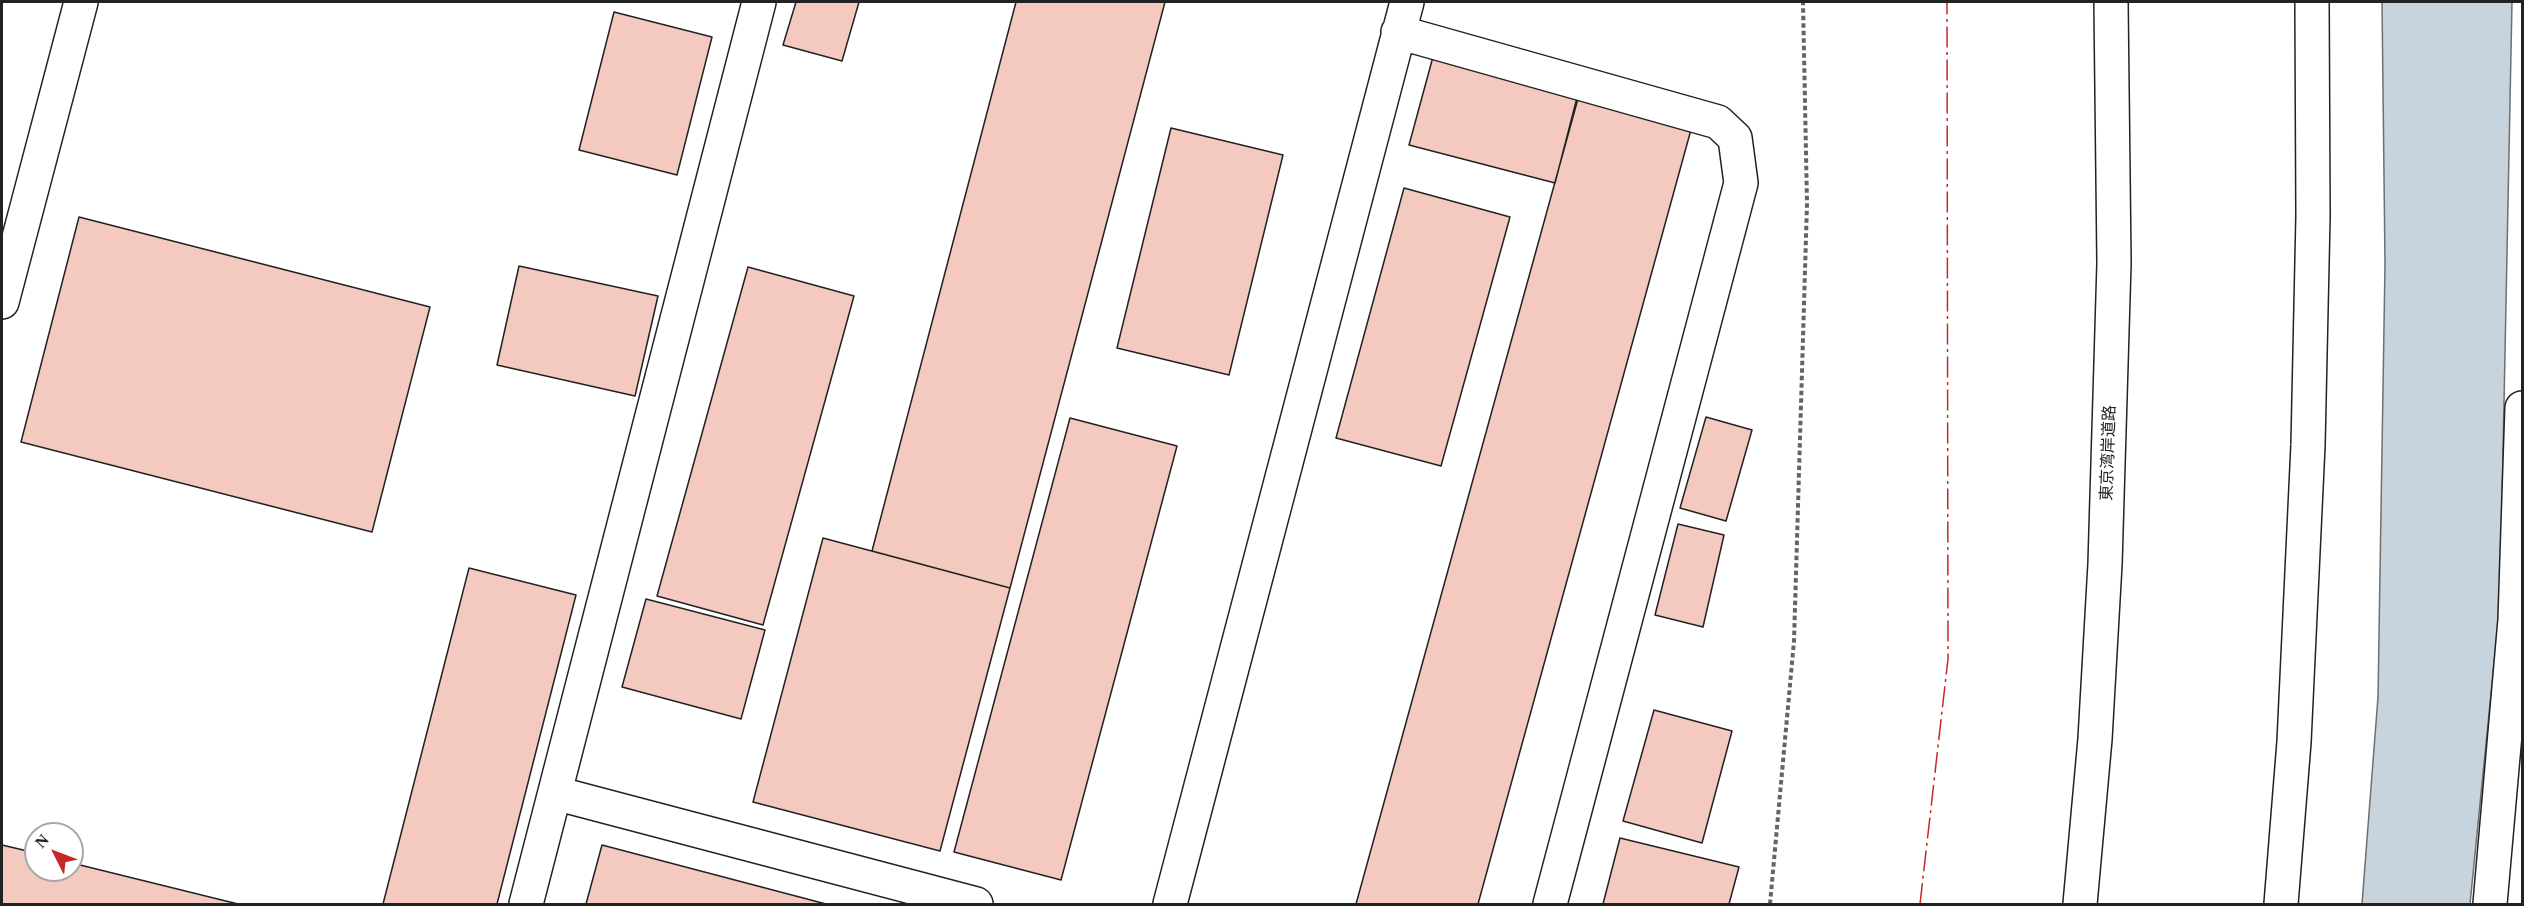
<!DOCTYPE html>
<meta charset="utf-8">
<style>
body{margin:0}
#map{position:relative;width:2524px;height:906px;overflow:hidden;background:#fff;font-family:"Times New Roman",serif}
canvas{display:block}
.frame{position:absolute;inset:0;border:3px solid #222;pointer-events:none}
.north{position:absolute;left:24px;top:822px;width:60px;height:60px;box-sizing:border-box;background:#fff;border:2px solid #a7a7a7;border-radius:50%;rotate:312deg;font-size:16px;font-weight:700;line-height:24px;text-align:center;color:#222}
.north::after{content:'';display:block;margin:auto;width:21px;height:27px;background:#c62828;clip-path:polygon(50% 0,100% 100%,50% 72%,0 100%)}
</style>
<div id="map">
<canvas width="2524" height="906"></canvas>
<div class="frame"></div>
<div class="north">N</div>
</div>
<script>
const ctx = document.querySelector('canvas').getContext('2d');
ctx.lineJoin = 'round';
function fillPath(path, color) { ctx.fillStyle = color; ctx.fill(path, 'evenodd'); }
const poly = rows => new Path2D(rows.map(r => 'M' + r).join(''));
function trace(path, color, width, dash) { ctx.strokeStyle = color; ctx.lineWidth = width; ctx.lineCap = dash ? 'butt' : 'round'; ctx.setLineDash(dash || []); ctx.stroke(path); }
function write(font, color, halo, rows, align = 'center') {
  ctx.font = font + ' "Times New Roman","Noto Sans JP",serif'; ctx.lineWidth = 4.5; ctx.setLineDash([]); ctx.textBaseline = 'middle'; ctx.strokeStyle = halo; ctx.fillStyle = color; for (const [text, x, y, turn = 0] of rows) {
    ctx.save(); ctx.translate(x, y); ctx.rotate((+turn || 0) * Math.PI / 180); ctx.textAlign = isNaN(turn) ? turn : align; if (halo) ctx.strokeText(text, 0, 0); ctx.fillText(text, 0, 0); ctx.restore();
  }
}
const water = poly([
 [2382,2,2512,2,2500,604,2470,904,2362,904,2378,697,2385,264,2382,2]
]);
const building = poly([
 [796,2,859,2,842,61,783,45,796,2],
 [1016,2,1165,2,1010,588,872,551,1016,2],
 [614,12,712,37,677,175,579,150,614,12],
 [1434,53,1579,90,1555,183,1409,145,1434,53],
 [1579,95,1692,126,1478,904,1356,904,1579,95],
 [1171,128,1283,155,1229,375,1117,348,1171,128],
 [1404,188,1510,217,1441,466,1336,438,1404,188],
 [79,217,430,307,372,532,21,442,79,217],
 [519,266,658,296,635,396,497,365,519,266],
 [748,267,854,296,763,625,657,596,748,267],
 [1706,417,1752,430,1726,521,1680,508,1706,417],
 [1070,418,1177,446,1061,880,954,852,1070,418],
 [1678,524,1724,535,1703,627,1655,615,1678,524],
 [823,538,1010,588,940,851,753,802,823,538],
 [469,568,576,595,497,904,383,904,469,568],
 [646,599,765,630,741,719,622,687,646,599],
 [1654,710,1732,731,1702,843,1623,821,1654,710],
 [1620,838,1739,867,1729,904,1603,904,1620,838],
 [2,845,36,853,36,870,72,870,72,863,238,904,2,904,2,845],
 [602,845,826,904,586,904,602,845]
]);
const path = poly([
 [1770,904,1794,641,1807,203,1803,2]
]);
const minor = poly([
 [1398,32,1718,122,1735,138,1741,183,1550,904],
 [2,302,81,2],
 [555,793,976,904],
 [526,904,759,2],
 [1170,904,1407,2],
 [2490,904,2515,620,2522,408]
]);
const trunk = poly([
 [2080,904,2095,739,2105,564,2114,263,2111,2],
 [2281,904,2294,742,2308,445,2313,216,2312,2]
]);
const power = poly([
 [1920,904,1948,659,1947,2]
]);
const streetNames = [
 ["東京湾岸道路",2109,453,-88]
];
fillPath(water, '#c7d3dd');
trace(water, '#6f6f6f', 1.5);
fillPath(building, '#f3c9c0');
trace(building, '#222', 1.5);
trace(minor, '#222', 36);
trace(trunk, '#222', 36);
trace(path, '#646464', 4, [4.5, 3]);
trace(minor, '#fff', 33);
trace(trunk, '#fff', 33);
trace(power, '#c62828', 1.5, [21, 4.5, 3, 4.5]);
write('16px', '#222', '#fff', streetNames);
</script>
